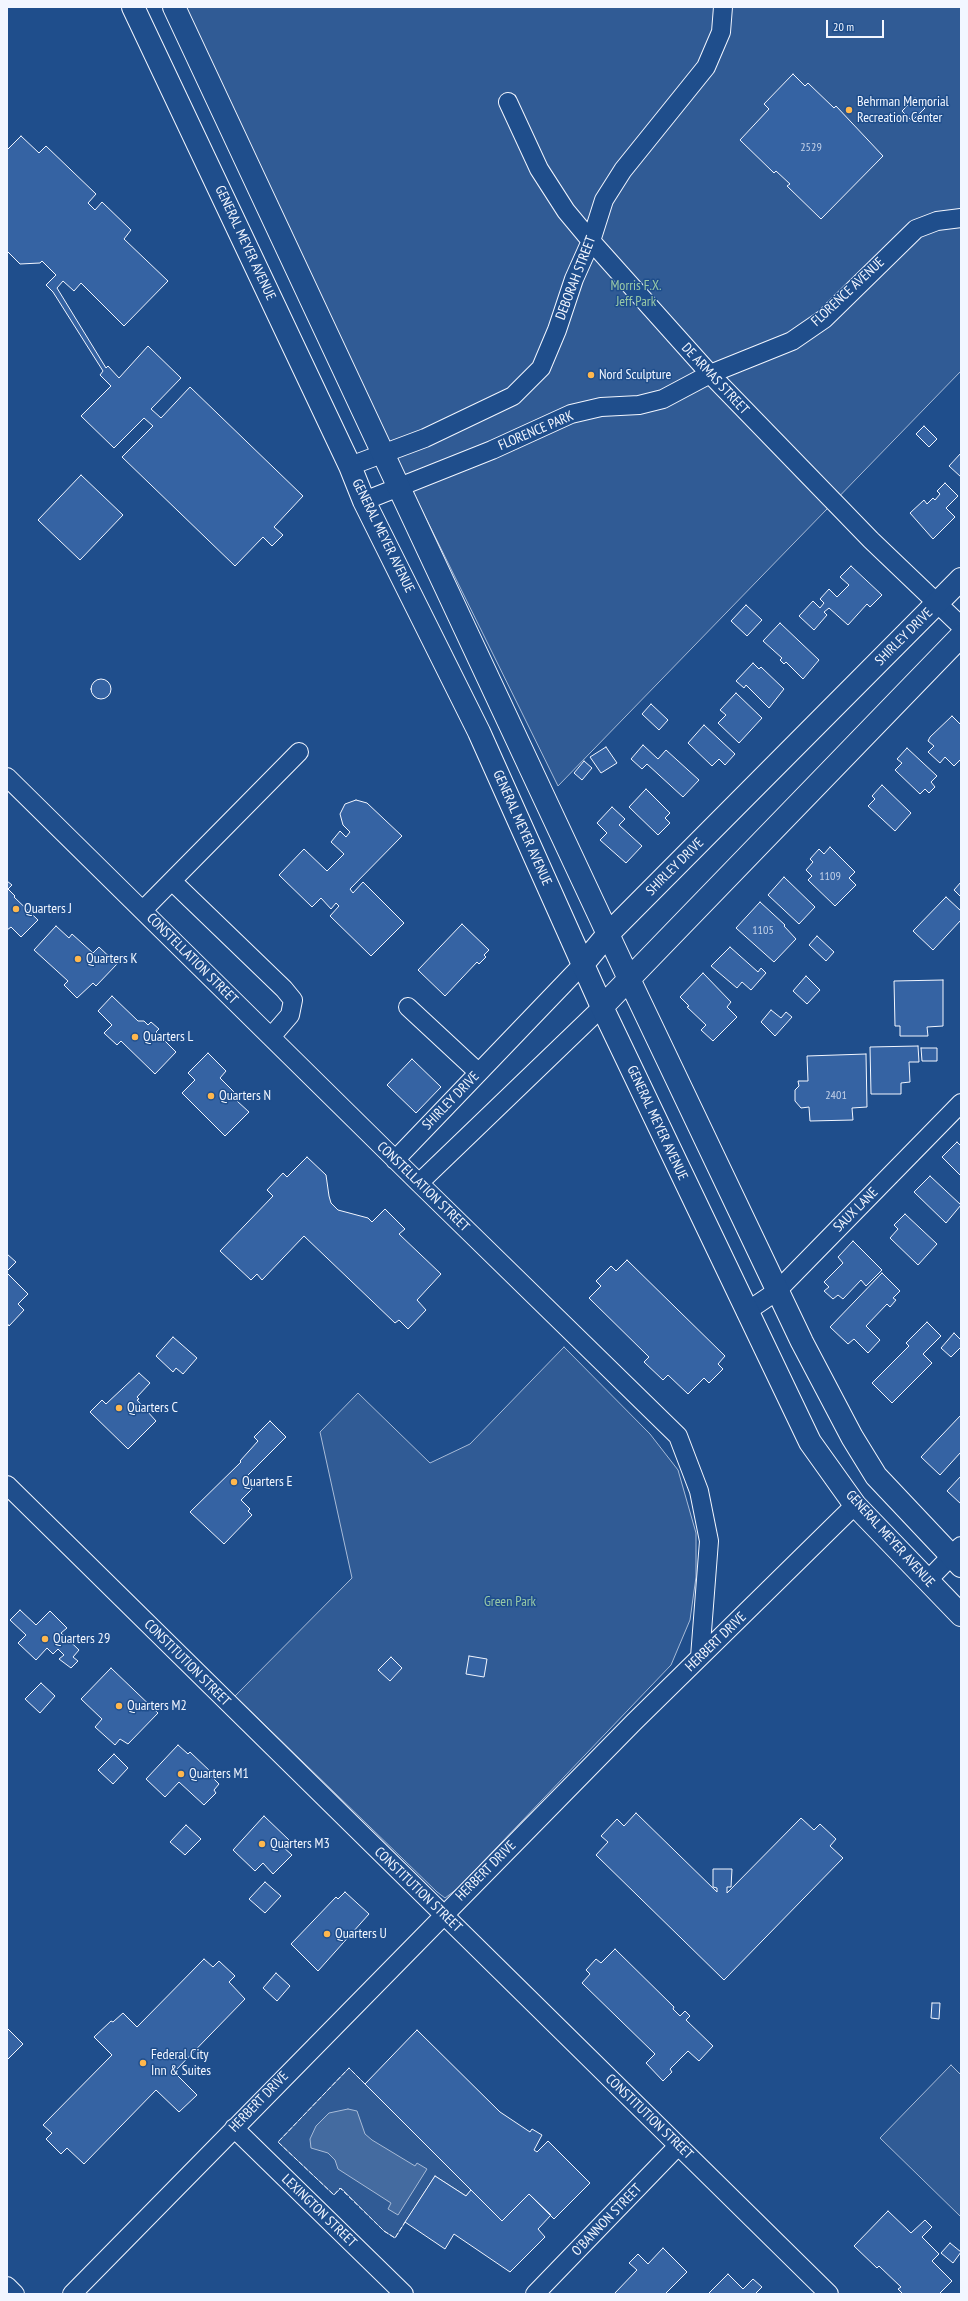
<!DOCTYPE html>
<style>
body{margin:0}
#map{position:relative;width:968px;height:2301px;overflow:hidden;background:#1f4e8c;font-family:"PT Sans Narrow",sans-serif}
canvas{display:block}
.frame{position:absolute;inset:0;border:8px solid #f2f6ff;pointer-events:none}
.scale{position:absolute;left:826px;top:20px;width:58px;height:18px;box-sizing:border-box;border:2px solid #f2f6ff;border-top:0;padding-left:5px;font-size:12px;line-height:14px;white-space:nowrap;color:#f2f6ff;-webkit-text-stroke:3px #1f4e8c;paint-order:stroke}
</style>
<div id="map">
<canvas width="968" height="2301"></canvas>
<div class="frame"></div>
<div class="scale">20 m</div>
</div>
<script>
const ctx = document.querySelector('canvas').getContext('2d');
ctx.lineJoin = 'round';
function fillPath(path, color) { ctx.fillStyle = color; ctx.fill(path, 'evenodd'); }
const poly = rows => new Path2D(rows.map(r => 'M' + r).join(''));
function trace(path, color, width, dash) { ctx.strokeStyle = color; ctx.lineWidth = width; ctx.lineCap = dash ? 'butt' : 'round'; ctx.setLineDash(dash || []); ctx.stroke(path); }
function write(font, color, halo, rows, align = 'center') {
  ctx.font = font + ' "PT Sans Narrow",sans-serif'; ctx.lineWidth = 3; ctx.setLineDash([]); ctx.textBaseline = 'middle'; ctx.strokeStyle = halo; ctx.fillStyle = color; for (const [text, x, y, turn = 0] of rows) {
    ctx.save(); ctx.translate(x, y); ctx.rotate((+turn || 0) * Math.PI / 180); ctx.textAlign = isNaN(turn) ? turn : align; if (halo) ctx.strokeText(text, 0, 0); ctx.fillText(text, 0, 0); ctx.restore();
  }
}
const green = poly([
 [174,7,961,7,961,371,558,786,174,7],
 [564,1347,650,1434,678,1470,696,1533,696,1577,690,1620,671,1665,457,1889,445,1898,437,1892,235,1696,352,1578,320,1432,358,1393,430,1463,470,1444,564,1347],
 [951,2065,961,2075,961,2217,880,2138,951,2065],
 [349,2068,471,2190,466,2196,435,2176,395,2238,384,2231,341,2188,334,2195,278,2142,349,2068]
]);
const water = poly([
 [348,2109,357,2111,365,2134,372,2140,415,2166,417,2163,427,2169,398,2215,388,2209,391,2203,338,2169,335,2160,328,2153,311,2148,310,2139,316,2126,329,2113,348,2109]
]);
const building = poly([
 [793,74,805,86,808,83,834,108,836,106,883,156,821,219,787,186,790,184,776,171,774,173,740,140,769,109,764,104,793,74],
 [915,98,925,108,912,121,902,111,915,98],
 [21,136,39,153,46,146,96,194,88,203,95,210,102,202,131,230,124,239,168,281,124,326,81,283,74,291,63,281,57,288,106,368,108,366,119,378,148,346,181,378,151,409,161,418,190,387,303,496,274,527,283,535,272,546,263,537,235,566,122,457,153,426,144,418,114,448,81,416,111,386,100,375,103,371,53,292,46,285,56,275,42,261,40,263,20,264,7,251,7,150,21,136],
 [924,426,937,439,929,447,916,434,924,426],
 [961,453,961,477,949,466,961,453],
 [81,475,123,515,80,560,38,520,81,475],
 [945,483,958,496,946,508,955,517,933,539,910,513,924,500,927,504,933,498,935,500,940,494,937,491,945,483],
 [851,566,882,595,870,607,867,604,848,625,829,608,824,612,827,615,814,630,799,616,813,601,820,608,824,603,820,599,829,589,837,597,849,585,840,577,851,566],
 [746,605,762,620,747,636,731,621,746,605],
 [780,623,819,660,803,679,786,662,784,664,780,660,782,658,763,641,780,623],
 [753,663,759,669,761,667,784,689,769,708,746,685,744,688,736,681,753,663],
 '91 689a10 10 0 1 1 20 0a10 10 0 1 1-20 0Z',
 [736,693,762,718,739,743,718,723,726,715,720,710,736,693],
 [651,704,668,720,659,730,642,714,651,704],
 [952,716,961,725,961,759,954,766,945,757,940,763,928,752,934,746,928,741,930,737,952,716],
 [704,725,735,754,725,765,719,759,712,766,688,743,704,725],
 [643,745,658,759,666,750,699,780,683,797,647,764,642,769,631,759,643,745],
 [606,747,617,763,601,773,590,757,606,747],
 [907,748,937,776,931,782,935,787,929,793,925,789,920,794,895,770,902,763,897,759,907,748],
 [584,761,592,768,582,780,574,773,584,761],
 [882,785,911,813,895,831,868,806,875,799,872,796,882,785],
 [646,789,670,813,665,818,670,823,658,835,629,807,646,789],
 [356,800,367,803,402,836,350,889,353,893,363,882,404,923,371,956,330,916,339,906,336,903,331,909,321,898,312,907,279,875,304,849,327,871,344,854,331,842,340,831,346,837,350,832,343,825,340,814,345,804,356,800],
 [612,807,625,819,619,825,642,846,626,863,600,840,607,833,597,823,612,807],
 [830,847,855,872,849,878,856,885,835,906,808,880,812,876,806,870,813,862,810,859,819,849,824,854,830,847],
 [784,877,815,907,799,924,768,895,784,877],
 [7,881,12,885,8,889,15,896,14,897,38,920,21,937,11,927,7,930,7,881],
 [961,882,961,897,954,890,961,882],
 [946,897,961,911,961,920,933,950,913,931,946,897],
 [760,902,785,925,784,926,796,939,774,962,736,928,760,902],
 [462,924,489,950,484,955,486,957,479,964,477,962,445,996,418,970,462,924],
 [56,926,69,938,72,934,93,953,99,947,117,964,96,986,93,983,77,998,64,985,68,981,34,950,56,926],
 [817,936,834,952,826,961,809,945,817,936],
 [730,947,758,972,761,968,766,973,751,990,742,982,737,988,711,966,730,947],
 [703,973,731,1002,727,1007,737,1017,713,1041,701,1030,706,1025,687,1007,689,1006,680,997,703,973],
 [806,976,820,990,807,1004,793,991,806,976],
 [943,980,943,1026,927,1027,928,1036,900,1036,900,1026,895,1026,894,981,943,980],
 [112,996,138,1021,144,1021,148,1025,151,1022,159,1029,156,1032,176,1052,155,1074,121,1041,117,1045,104,1033,112,1025,98,1011,112,996],
 [771,1010,781,1018,786,1012,792,1017,775,1036,761,1022,771,1010],
 [918,1046,919,1062,909,1062,910,1082,901,1083,901,1094,871,1094,870,1047,918,1046],
 [921,1048,937,1048,937,1061,922,1061,921,1048],
 [208,1053,226,1071,220,1078,240,1098,237,1101,249,1112,225,1136,182,1093,195,1080,188,1073,208,1053],
 [866,1054,867,1107,852,1108,853,1120,810,1121,809,1107,801,1108,795,1101,795,1090,799,1086,798,1081,808,1081,807,1056,866,1054],
 [412,1059,441,1087,416,1113,387,1085,412,1059],
 [957,1142,961,1146,961,1176,942,1157,957,1142],
 [307,1157,326,1175,329,1196,331,1203,338,1210,368,1218,372,1222,385,1209,405,1229,399,1234,441,1274,417,1300,426,1310,408,1329,399,1320,395,1323,304,1236,262,1280,257,1274,251,1280,220,1251,273,1196,267,1190,283,1173,287,1177,307,1157],
 [930,1176,961,1205,946,1223,914,1192,930,1176],
 [905,1214,937,1244,918,1265,890,1238,898,1229,894,1225,905,1214],
 [853,1241,882,1270,866,1286,861,1280,843,1299,838,1295,833,1299,824,1291,829,1287,824,1282,843,1263,838,1257,853,1241],
 [7,1254,16,1262,7,1271,7,1254],
 [627,1260,725,1356,718,1364,723,1369,709,1383,704,1378,688,1394,668,1375,663,1380,644,1362,649,1357,589,1298,601,1286,596,1281,611,1266,616,1271,627,1260],
 [7,1273,28,1294,18,1304,24,1310,9,1326,7,1323,7,1273],
 [882,1273,900,1291,893,1298,896,1300,890,1307,887,1304,866,1326,880,1340,868,1353,854,1339,848,1344,830,1327,882,1273],
 [927,1322,941,1336,923,1354,932,1363,892,1403,872,1383,909,1346,906,1343,927,1322],
 [954,1333,961,1340,961,1347,951,1357,941,1348,954,1333],
 [173,1337,197,1358,183,1374,176,1368,173,1372,156,1356,173,1337],
 [139,1373,150,1383,137,1397,139,1399,137,1400,156,1421,128,1449,90,1412,102,1400,106,1404,139,1373],
 [961,1415,961,1452,940,1475,921,1457,961,1415],
 [270,1421,286,1437,246,1477,252,1489,241,1500,250,1509,248,1511,252,1515,224,1544,190,1512,241,1462,240,1461,258,1441,254,1437,270,1421],
 [961,1476,961,1504,947,1491,961,1476],
 [20,1610,36,1625,50,1611,67,1628,61,1633,79,1650,73,1657,78,1661,71,1668,59,1659,64,1655,58,1649,53,1654,47,1648,36,1660,18,1643,26,1635,10,1620,20,1610],
 [469,1656,487,1659,484,1677,466,1674,469,1656],
 [391,1657,402,1668,390,1681,378,1670,391,1657],
 [111,1668,158,1713,128,1744,120,1739,115,1745,95,1727,102,1719,81,1699,111,1668],
 [41,1683,55,1696,40,1713,25,1699,41,1683],
 [178,1745,188,1754,190,1752,212,1773,210,1775,219,1784,214,1790,216,1793,204,1805,179,1782,165,1797,146,1779,178,1745],
 [114,1754,128,1768,113,1784,98,1770,114,1754],
 [636,1813,717,1892,717,1888,713,1887,713,1869,732,1869,731,1887,727,1887,727,1893,801,1818,814,1830,820,1824,836,1839,830,1846,843,1858,724,1980,596,1855,608,1842,601,1836,617,1819,624,1826,636,1813],
 [264,1816,289,1840,282,1846,292,1855,273,1874,263,1863,255,1871,233,1850,264,1816],
 [186,1825,201,1839,185,1855,170,1842,186,1825],
 [265,1882,281,1896,265,1913,249,1899,265,1882],
 [345,1892,369,1914,318,1971,291,1944,336,1897,338,1899,345,1892],
 [615,1949,674,2007,673,2009,680,2016,685,2011,690,2016,686,2020,713,2046,699,2061,688,2051,670,2069,672,2072,663,2081,646,2063,655,2054,582,1983,590,1974,586,1970,596,1959,601,1963,615,1949],
 [204,1959,213,1967,219,1961,235,1976,229,1982,245,1999,174,2072,197,2095,179,2112,156,2090,84,2164,67,2148,61,2154,46,2139,52,2133,43,2125,112,2055,94,2037,111,2021,113,2022,123,2013,137,2027,204,1959],
 [276,1973,290,1986,277,2001,263,1988,276,1973],
 [932,2003,940,2003,939,2019,931,2018,932,2003],
 [7,2028,23,2044,7,2060,7,2028],
 [417,2030,500,2112,530,2132,532,2129,542,2135,534,2150,537,2152,548,2141,590,2183,554,2219,529,2194,502,2221,365,2084,417,2030],
 [435,2176,466,2196,471,2190,502,2221,529,2194,551,2215,538,2229,545,2237,510,2272,454,2234,445,2249,405,2222,435,2176],
 [888,2211,911,2233,925,2220,932,2227,922,2237,939,2254,932,2261,952,2281,939,2294,903,2294,898,2289,901,2287,879,2266,877,2268,854,2246,888,2211],
 [950,2243,961,2252,953,2263,941,2253,950,2243],
 [663,2248,687,2272,665,2294,614,2294,637,2270,629,2263,638,2254,648,2264,663,2248],
 [728,2274,743,2289,753,2279,762,2287,755,2294,708,2294,728,2274]
]);
const street = poly([
 [508,102,539,169,566,211,591,241,710,374,871,540,961,626],
 [350,466,425,438,513,396,541,368,557,330,574,279,591,241,604,200,623,170,706,67,721,32,723,7],
 [364,501,492,450,571,414,601,407,639,405,663,399,710,374,792,341,824,319,916,229,937,221,961,218],
 [7,777,419,1183,678,1436,699,1491,709,1541,700,1657],
 [172,881,284,989,293,1000,290,1015,271,1037],
 [143,910,299,752],
 [408,1007,478,1072],
 [395,1160,583,964],
 [419,1183,602,1007],
 [746,1312,777,1291,961,1103],
 [7,1485,829,2294],
 [927,1581,961,1546],
 [234,2128,404,2294],
 [7,2286,15,2294],
 [72,2294,634,1722,855,1505],
 [535,2294,678,2146]
]);
const secondary = poly([
 [133,7,350,466,364,501,479,732,602,1007,810,1442,855,1505,961,1615],
 [174,7,629,979,802,1342,852,1437,876,1476,961,1566],
 [583,964,608,934,961,579],
 [602,1007,961,636]
]);
const fence = poly([
 [365,2084,349,2068,278,2142,334,2195,340,2188,384,2231,395,2238,405,2222]
]);
const markers = [
 [849,110,4,"#ffb74d"],
 [591,375,4,"#ffb74d"],
 [16,909,4,"#ffb74d"],
 [78,959,4,"#ffb74d"],
 [135,1037,4,"#ffb74d"],
 [211,1096,4,"#ffb74d"],
 [119,1408,4,"#ffb74d"],
 [234,1482,4,"#ffb74d"],
 [45,1639,4,"#ffb74d"],
 [119,1706,4,"#ffb74d"],
 [181,1774,4,"#ffb74d"],
 [262,1844,4,"#ffb74d"],
 [327,1934,4,"#ffb74d"],
 [143,2063,4,"#ffb74d"]
];
const numberNames = [
 ["2529",811,148],
 ["1109",830,877],
 ["1105",763,931],
 ["2401",836,1096]
];
const poiNames = [
 ["Behrman Memorial",857,102],
 ["Recreation Center",857,118],
 ["Nord Sculpture",599,375],
 ["Quarters J",24,909],
 ["Quarters K",86,959],
 ["Quarters L",143,1037],
 ["Quarters N",219,1096],
 ["Quarters C",127,1408],
 ["Quarters E",242,1482],
 ["Quarters 29",53,1639],
 ["Quarters M2",127,1706],
 ["Quarters M1",189,1774],
 ["Quarters M3",270,1844],
 ["Quarters U",335,1934],
 ["Federal City",151,2055],
 ["Inn & Suites",151,2071]
];
const streetNames = [
 ["GENERAL MEYER AVENUE",245,243,65],
 ["DEBORAH STREET",576,278,-69],
 ["FLORENCE AVENUE",848,292,-43],
 ["DE ARMAS STREET",715,379,47],
 ["FLORENCE PARK",536,431,-23],
 ["GENERAL MEYER AVENUE",383,536,64],
 ["SHIRLEY DRIVE",904,637,-45],
 ["GENERAL MEYER AVENUE",522,828,66],
 ["SHIRLEY DRIVE",675,867,-45],
 ["CONSTELLATION STREET",192,959,45],
 ["SHIRLEY DRIVE",451,1101,-46],
 ["GENERAL MEYER AVENUE",657,1123,65],
 ["CONSTELLATION STREET",423,1187,44],
 ["SAUX LANE",856,1210,-45],
 ["GENERAL MEYER AVENUE",890,1539,48],
 ["HERBERT DRIVE",716,1642,-44],
 ["CONSTITUTION STREET",187,1663,45],
 ["HERBERT DRIVE",486,1871,-45],
 ["CONSTITUTION STREET",418,1890,44],
 ["HERBERT DRIVE",259,2102,-46],
 ["CONSTITUTION STREET",649,2117,44],
 ["LEXINGTON STREET",319,2211,44],
 ["O'BANNON STREET",607,2220,-46]
];
const parkNames = [
 ["Morris F.X.",636,286],
 ["Jeff Park",636,302],
 ["Green Park",510,1602]
];
fillPath(green, '#305b95');
trace(green, '#a8bbd7', 1);
fillPath(water, '#446ba0');
trace(water, '#a8bbd7', 1);
fillPath(building, '#3563a3');
trace(building, '#f2f6ff', 1);
trace(street, '#f2f6ff', 20);
trace(secondary, '#f2f6ff', 24);
trace(street, '#1f4e8c', 18);
trace(secondary, '#1f4e8c', 22);
trace(fence, '#f2f6ff', 1, [5, 2]);
for (const [x, y, r, color] of markers) { const dot = new Path2D(); dot.arc(x, y, r, 0, 2 * Math.PI); ctx.fillStyle = color; ctx.fill(dot); trace(dot, '#1f4e8c', 1.5); }
write('12px', '#c3d1e8', null, numberNames);
write('14px', '#f2f6ff', '#1f4e8c', poiNames, 'left');
write('14px', '#f2f6ff', '#1f4e8c', streetNames);
write('14px', '#97c8a6', '#1f4e8c', parkNames);
</script>
